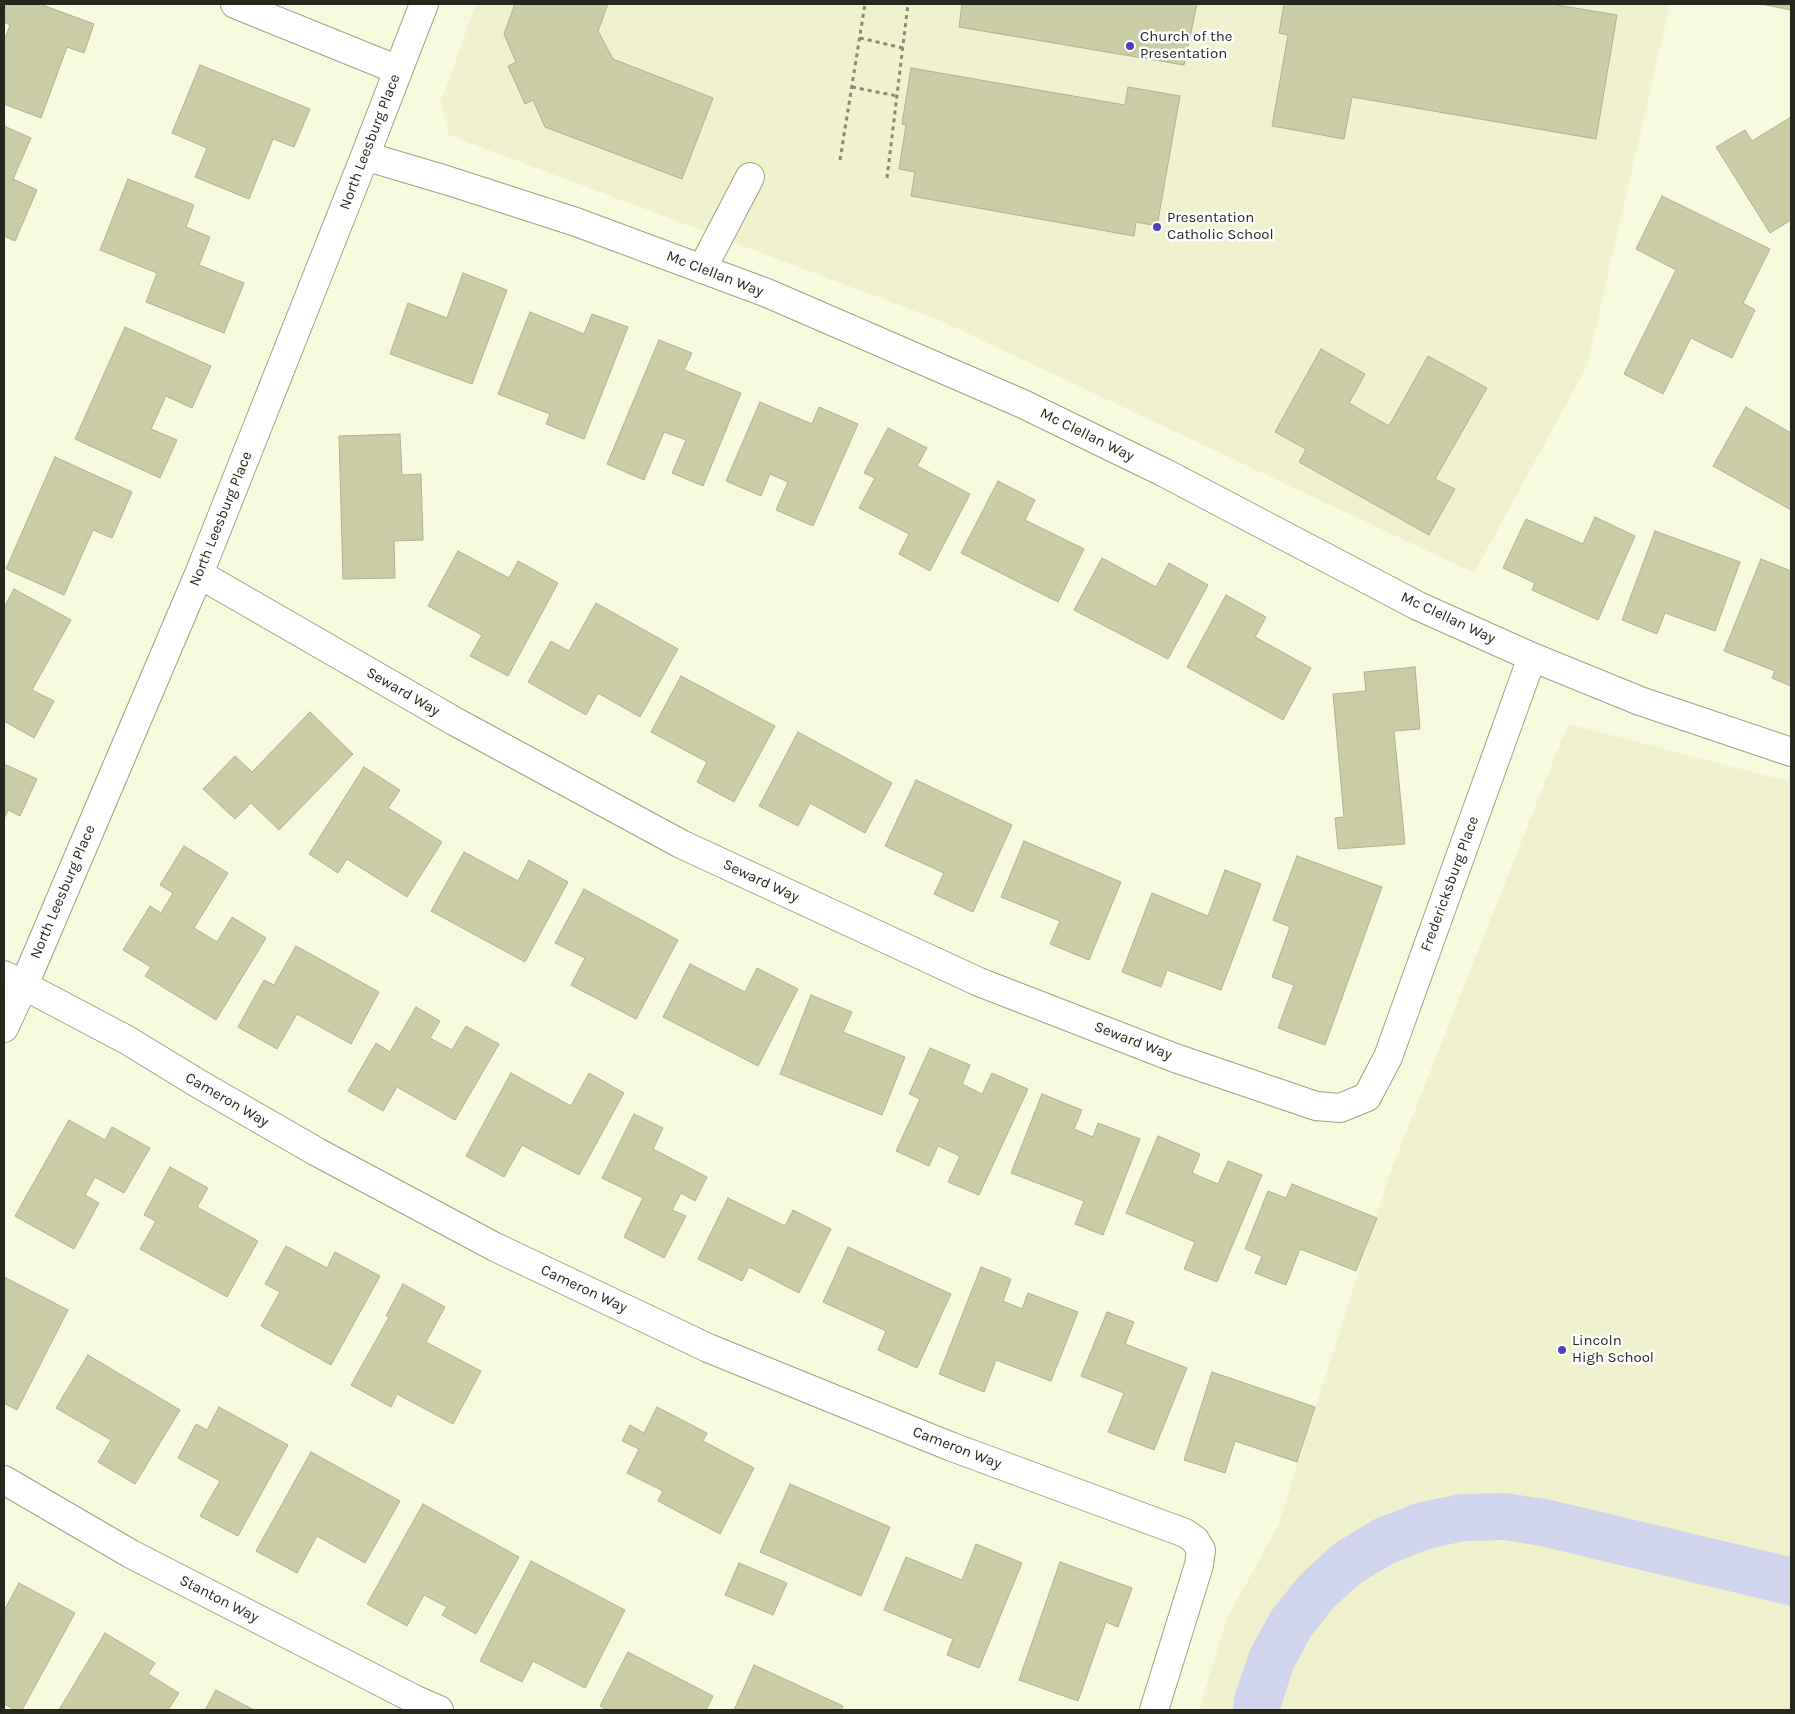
<!DOCTYPE html>
<style>
body{margin:0}
#map{position:relative;width:1795px;height:1714px;overflow:hidden;background:#f7fadc;font-family:Karla,sans-serif}
canvas{display:block}
.frame{position:absolute;inset:0;border:5px solid #27281d;pointer-events:none}
</style>
<div id="map">
<canvas width="1795" height="1714"></canvas>
<div class="frame"></div>
</div>
<script>
const ctx = document.querySelector('canvas').getContext('2d');
ctx.lineJoin = 'round';
function fillPath(path, color) { ctx.fillStyle = color; ctx.fill(path, 'evenodd'); }
const poly = rows => new Path2D(rows.map(r => 'M' + r).join(''));
function trace(path, color, width, dash) { ctx.strokeStyle = color; ctx.lineWidth = width; ctx.lineCap = dash ? 'butt' : 'round'; ctx.setLineDash(dash || []); ctx.stroke(path); }
function write(font, color, halo, rows, align = 'center') {
  ctx.font = font + ' Karla,sans-serif'; ctx.lineWidth = 5; ctx.setLineDash([]); ctx.textBaseline = 'middle'; ctx.strokeStyle = halo; ctx.fillStyle = color; for (const [text, x, y, turn = 0] of rows) {
    ctx.save(); ctx.translate(x, y); ctx.rotate((+turn || 0) * Math.PI / 180); ctx.textAlign = isNaN(turn) ? turn : align; if (halo) ctx.strokeText(text, 0, 0); ctx.fillText(text, 0, 0); ctx.restore();
  }
}
const built = poly([
 [476,4,1670,4,1587,366,1474,573,939,320,449,135,441,101],
 [1568,724,1791,782,1791,1710,1199,1710,1227,1618,1278,1526,1390,1173]
]);
const green = poly([
 [1506,1493,1551,1500,1791,1557,1791,1606,1540,1546,1504,1540,1465,1541,1429,1549,1394,1563,1362,1582,1334,1607,1311,1636,1293,1669,1280,1710,1233,1710,1235,1694,1250,1650,1272,1610,1300,1575,1334,1544,1373,1520,1416,1503,1460,1494]
]);
const building = poly([
 [4,4,40,4,94,24,84,53,67,47,41,118,4,104,4,41,10,25,4,22,4,4],
 [515,4,608,4,598,31,613,59,713,98,682,179,545,127,533,100,525,104,508,66,516,62,504,34,515,4],
 [962,4,1197,4,1184,65,959,27,962,4],
 [1284,4,1551,4,1617,15,1596,139,1352,97,1344,139,1272,126,1288,35,1279,33,1284,4],
 [1761,4,1791,4,1791,10,1761,4],
 [200,65,310,109,294,147,273,139,249,199,195,177,207,148,172,133,200,65],
 [911,68,1125,105,1128,87,1180,96,1157,226,1136,222,1134,236,911,196,915,172,899,169,906,125,902,124,911,68],
 [1791,117,1791,220,1770,233,1716,147,1745,130,1752,141,1791,117],
 [4,126,31,138,13,179,37,190,15,241,4,236,4,126],
 [128,179,194,205,186,227,210,237,199,265,244,283,224,333,146,302,157,273,100,250,128,179],
 [1662,196,1770,249,1743,303,1755,310,1732,358,1691,338,1663,394,1624,374,1676,270,1636,249,1662,196],
 [463,273,507,290,472,384,390,354,408,303,447,318,463,273],
 [530,312,584,334,592,314,628,327,584,439,546,424,550,414,498,394,530,312],
 [125,327,211,366,192,408,166,396,151,429,177,440,160,478,75,439,125,327],
 [659,340,692,353,684,370,741,393,703,486,672,473,686,440,664,432,644,480,607,464,659,340],
 [1321,349,1365,374,1349,403,1389,426,1428,356,1487,388,1435,479,1455,489,1429,535,1299,462,1306,449,1275,432,1321,349],
 [760,402,812,424,819,407,858,424,813,526,776,510,788,482,770,474,761,496,726,481,760,402],
 [1746,407,1791,433,1791,510,1713,466,1746,407],
 [888,428,927,448,917,466,970,494,930,571,899,554,909,534,859,508,875,478,864,473,888,428],
 [400,434,402,475,421,474,423,540,394,541,395,578,343,579,339,436,400,434],
 [55,457,132,492,112,538,93,530,64,595,6,569,55,457],
 [998,481,1035,500,1025,520,1084,549,1058,602,961,553,998,481],
 [1595,517,1635,536,1598,620,1532,590,1535,583,1503,568,1526,519,1583,544,1595,517],
 [1655,531,1740,562,1715,631,1665,613,1657,634,1622,620,1655,531],
 [458,551,509,578,518,561,558,583,508,676,470,656,482,635,428,606,458,551],
 [1102,558,1156,587,1169,563,1208,585,1168,659,1074,610,1102,558],
 [1761,559,1791,571,1791,686,1772,678,1775,671,1724,651,1761,559],
 [14,589,71,620,32,690,54,701,34,738,4,721,4,608,14,589],
 [1226,595,1266,617,1255,637,1311,668,1283,720,1187,667,1226,595],
 [596,603,678,649,640,717,598,693,586,715,528,682,551,641,569,651,596,603],
 [1415,667,1420,729,1394,731,1405,844,1338,849,1335,818,1344,817,1333,694,1366,691,1364,672,1415,667],
 [681,676,775,726,734,802,697,782,707,762,651,732,681,676],
 [310,712,353,754,279,830,251,803,235,819,203,789,235,756,252,772,310,712],
 [798,732,892,783,865,833,810,803,798,826,759,806,798,732],
 [4,764,37,779,20,816,8,810,4,819,4,764],
 [364,767,400,790,388,808,442,842,407,897,347,859,338,873,309,854,364,767],
 [916,780,1012,825,973,912,934,894,944,873,885,846,916,780],
 [1024,841,1121,882,1089,960,1050,944,1060,921,1001,897,1024,841],
 [184,846,228,873,194,928,217,942,232,917,266,938,216,1020,145,976,151,967,123,950,150,906,161,913,173,893,160,885,184,846],
 [464,852,518,881,529,860,568,882,525,962,431,911,464,852],
 [1297,856,1382,887,1325,1045,1278,1028,1294,985,1272,977,1290,927,1273,920,1297,856],
 [1225,870,1261,884,1221,990,1167,970,1161,987,1122,972,1152,893,1208,916,1225,870],
 [584,889,678,940,636,1019,571,985,585,958,555,943,584,889],
 [296,946,379,992,351,1044,297,1014,277,1049,238,1027,264,980,274,985,296,946],
 [690,964,745,992,757,968,798,989,758,1066,663,1017,690,964],
 [811,995,852,1012,843,1032,905,1057,882,1115,780,1074,811,995],
 [416,1007,440,1021,430,1038,452,1050,466,1026,499,1044,455,1120,397,1087,383,1111,348,1091,376,1043,390,1052,416,1007],
 [930,1048,970,1065,962,1084,982,1094,992,1073,1028,1089,979,1195,948,1182,960,1156,938,1146,929,1166,896,1151,920,1099,909,1094,930,1048],
 [511,1073,571,1106,589,1073,624,1093,579,1175,522,1145,504,1177,466,1156,511,1073],
 [1042,1094,1082,1110,1074,1129,1093,1137,1098,1123,1140,1139,1103,1235,1075,1224,1084,1201,1011,1173,1042,1094],
 [634,1114,663,1128,653,1149,707,1177,695,1201,681,1193,672,1210,686,1216,664,1258,624,1237,643,1198,602,1178,634,1114],
 [69,1120,105,1140,112,1127,150,1148,124,1193,95,1177,85,1195,99,1203,74,1249,15,1216,69,1120],
 [1158,1136,1200,1154,1192,1173,1218,1184,1228,1161,1262,1175,1217,1282,1184,1269,1195,1242,1126,1213,1158,1136],
 [170,1167,208,1188,197,1207,258,1241,227,1297,140,1249,156,1221,144,1215,170,1167],
 [1292,1184,1377,1218,1356,1271,1300,1249,1286,1285,1255,1273,1262,1256,1245,1249,1268,1191,1286,1198,1292,1184],
 [728,1198,785,1226,793,1210,831,1229,799,1293,749,1267,742,1281,698,1259,728,1198],
 [286,1246,327,1268,335,1252,380,1276,331,1365,261,1326,280,1292,265,1284,286,1246],
 [848,1247,951,1294,917,1368,878,1350,886,1331,823,1302,848,1247],
 [981,1267,1011,1279,1003,1301,1022,1309,1028,1293,1078,1312,1051,1381,996,1360,984,1392,939,1374,981,1267],
 [4,1277,68,1310,17,1410,4,1403,4,1277],
 [403,1284,445,1307,426,1342,481,1371,453,1424,397,1394,391,1407,351,1385,389,1317,386,1316,403,1284],
 [1107,1312,1134,1322,1125,1344,1187,1368,1154,1450,1108,1432,1124,1393,1081,1376,1107,1312],
 [88,1355,180,1410,135,1484,98,1462,111,1440,56,1408,88,1355],
 [1212,1372,1315,1407,1297,1462,1235,1441,1225,1473,1184,1460,1212,1372],
 [219,1407,288,1445,238,1536,200,1516,220,1481,178,1458,196,1424,207,1430,219,1407],
 [657,1407,707,1433,703,1441,754,1468,720,1534,658,1501,663,1491,627,1473,639,1449,622,1441,630,1425,644,1433,657,1407],
 [311,1452,400,1501,365,1563,317,1536,297,1573,256,1551,311,1452],
 [790,1484,890,1527,861,1596,760,1552,790,1484],
 [423,1504,519,1557,476,1634,442,1615,447,1607,424,1595,407,1626,367,1604,423,1504],
 [976,1544,1022,1563,979,1668,947,1655,953,1639,884,1610,906,1557,962,1580,976,1544],
 [531,1561,625,1610,585,1688,533,1661,522,1682,480,1661,531,1561],
 [1060,1562,1132,1588,1118,1627,1106,1622,1078,1701,1019,1680,1060,1562],
 [739,1563,787,1583,773,1615,725,1595,739,1563],
 [19,1583,75,1613,22,1710,15,1710,4,1704,4,1611,19,1583],
 [105,1633,155,1663,148,1674,179,1693,168,1710,59,1710,105,1633],
 [628,1652,713,1696,706,1710,608,1710,600,1706,628,1652],
 [754,1665,843,1706,841,1710,734,1710,754,1665],
 [216,1690,254,1710,205,1710,216,1690]
]);
const path = poly([
 [860,38,903,48],
 [852,87,897,96],
 [840,160,865,4],
 [887,178,908,4]
]);
const minor = poly([
 [235,4,398,70],
 [365,156,449,181,576,222,767,293,1023,404,1165,473,1418,606,1532,657,1640,701,1791,752],
 [702,269,750,177],
 [199,574,454,721,681,844,979,982,1175,1058,1316,1106,1340,1108,1367,1097,1388,1057,1532,657],
 [4,975,127,1040,199,1084,317,1152,495,1247,708,1348,952,1447,1185,1533,1195,1540,1201,1550,1199,1565,1154,1710],
 [4,1028,24,985,199,574,365,156,424,4],
 [4,1480,131,1554,414,1699,439,1710]
]);
const markers = [
 [1130,46,5,"#4d41b8"],
 [1157,227,5,"#4d41b8"],
 [1562,1350,5,"#4d41b8"]
];
const poiNames = [
 ["Church of the",1140,37],
 ["Presentation",1140,54],
 ["Presentation",1167,218],
 ["Catholic School",1167,235],
 ["Lincoln",1572,1341],
 ["High School",1572,1358]
];
const streetNames = [
 ["North Leesburg Place",370,142,-69],
 ["Mc Clellan Way",715,274,21],
 ["Mc Clellan Way",1087,435,26],
 ["North Leesburg Place",221,519,-68],
 ["Mc Clellan Way",1448,618,25],
 ["Seward Way",403,692,30],
 ["Seward Way",761,881,25],
 ["Fredericksburg Place",1450,884,-70],
 ["North Leesburg Place",63,892,-67],
 ["Seward Way",1133,1041,21],
 ["Cameron Way",227,1100,30],
 ["Cameron Way",584,1289,25],
 ["Cameron Way",957,1448,21],
 ["Stanton Way",219,1599,27]
];
fillPath(built, '#eff2cc');
fillPath(green, '#d1d4ed');
fillPath(building, '#cacda4');
trace(building, '#aeb194', 1);
trace(minor, '#9ea084', 30);
trace(path, '#888a76', 3, [4, 4]);
trace(minor, '#fff', 28);
for (const [x, y, r, color] of markers) { const dot = new Path2D(); dot.arc(x, y, r, 0, 2 * Math.PI); ctx.fillStyle = color; ctx.fill(dot); trace(dot, '#fff', 2); }
write('15px', '#27281d', '#fff', poiNames, 'left');
write('15px', '#27281d', '#fff', streetNames);
</script>
